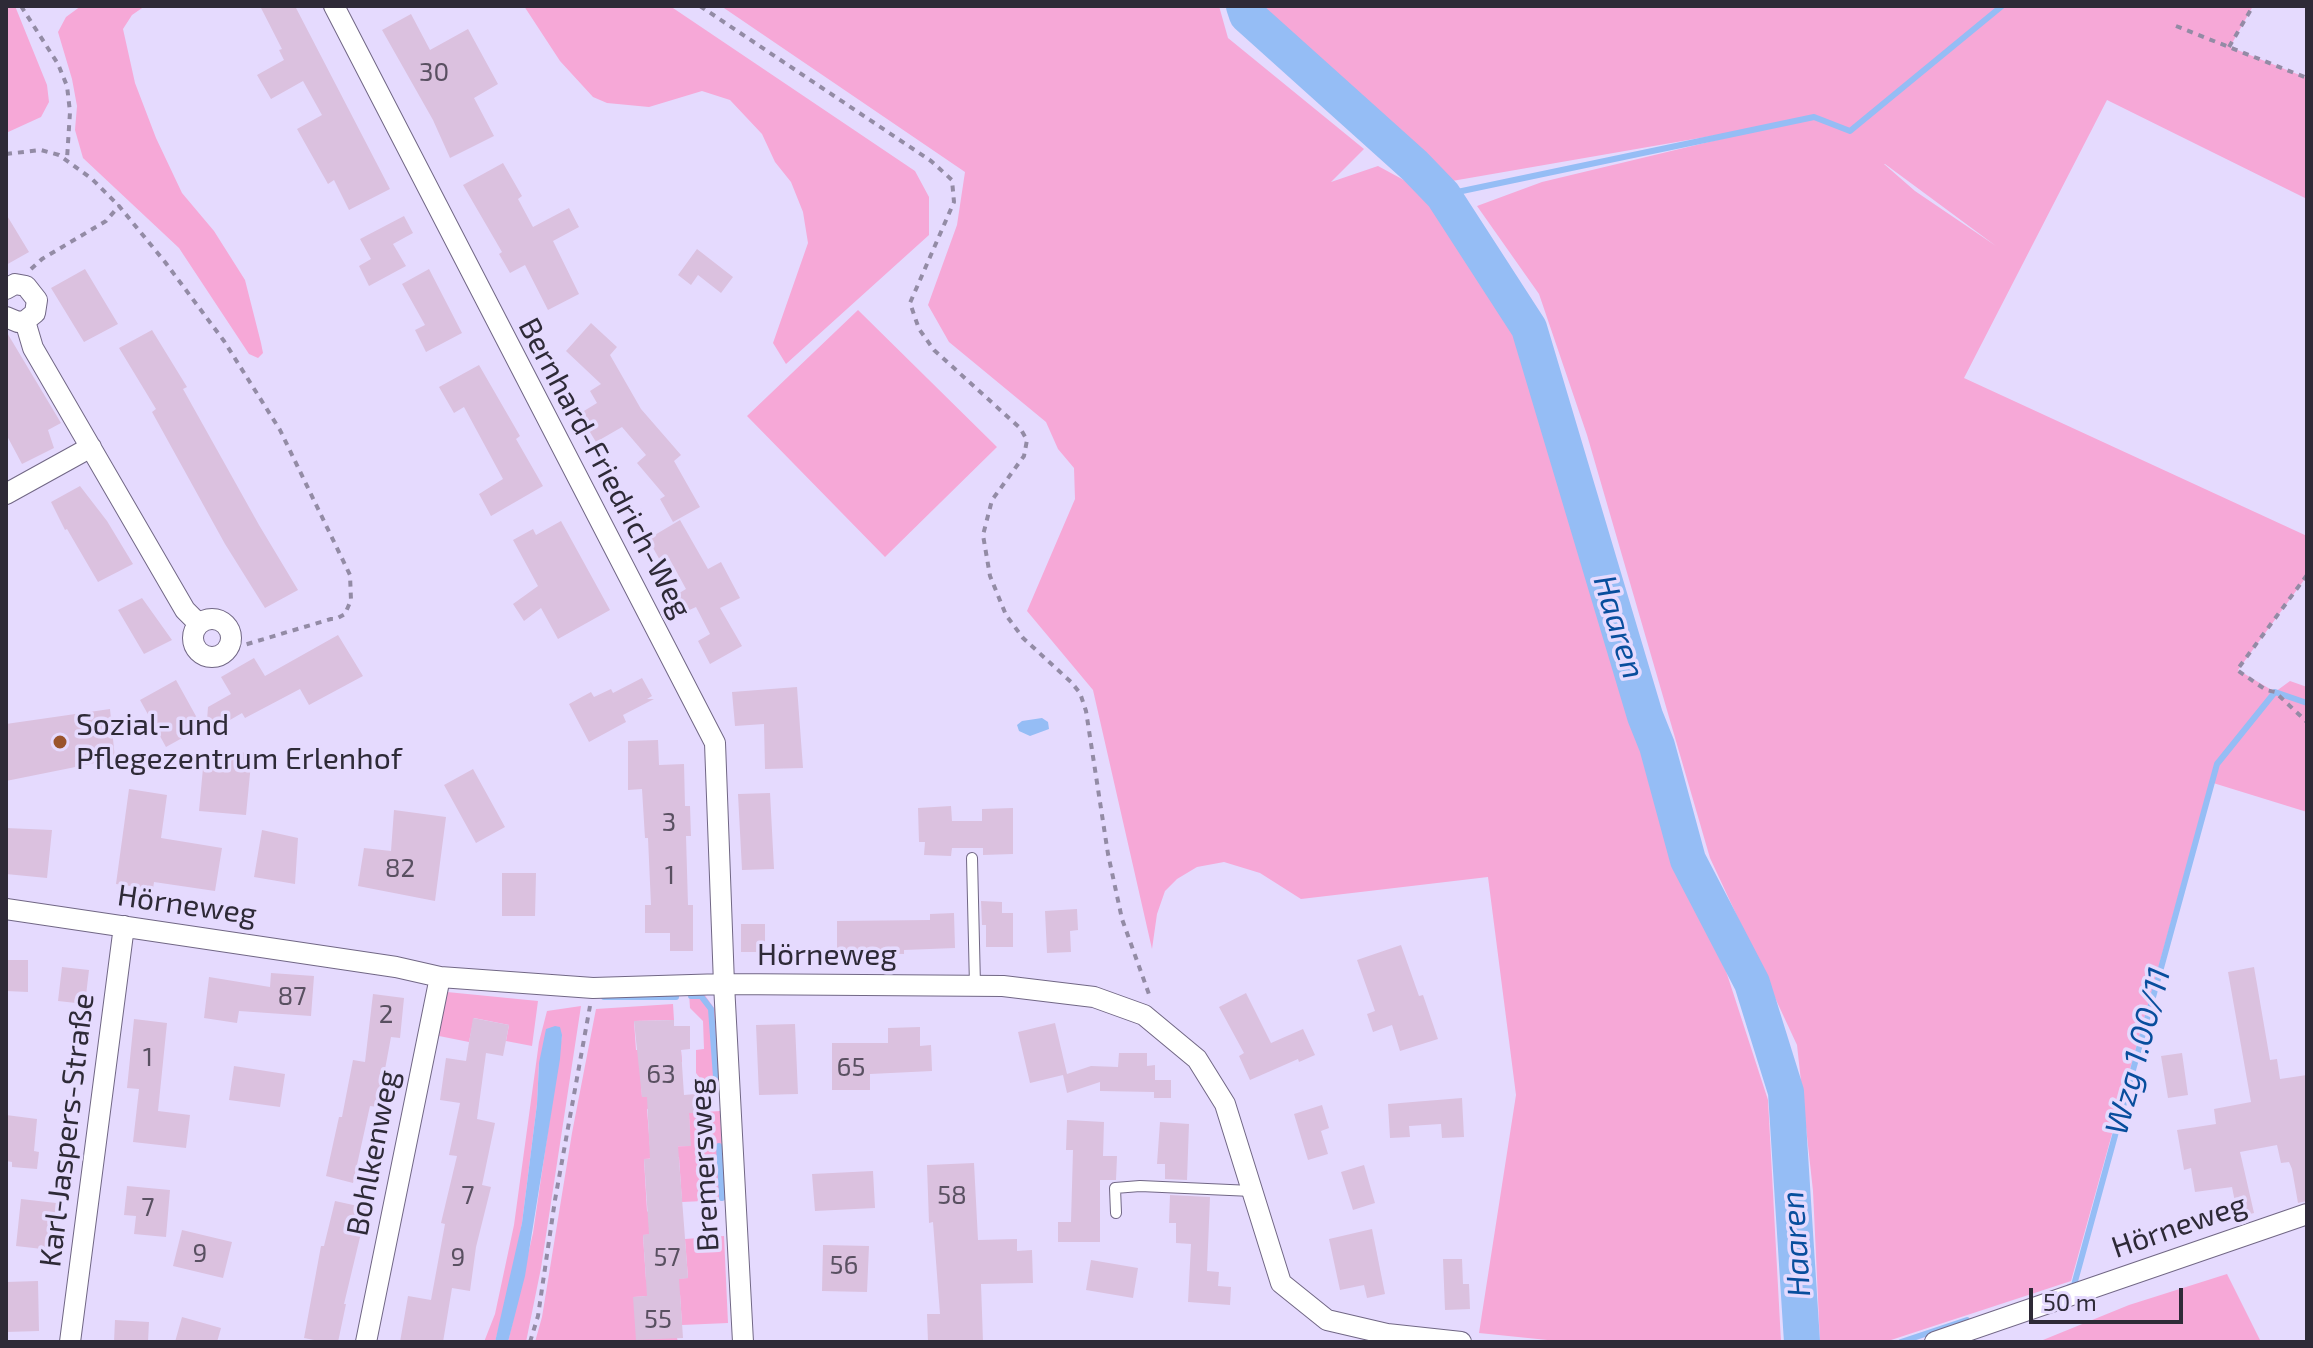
<!DOCTYPE html>
<meta charset="utf-8">
<style>
body{margin:0}
#map{position:relative;width:2313px;height:1348px;overflow:hidden;background:#e5dafe;font-family:"Exo 2",sans-serif}
canvas{display:block}
.frame{position:absolute;inset:0;border:8px solid #2e2a37;pointer-events:none}
.scale{position:absolute;left:2029px;top:1288px;width:154px;height:36px;box-sizing:border-box;border:4px solid #2e2a37;border-top:0;padding-left:10px;font-size:24px;line-height:28px;white-space:nowrap;color:#2e2a37;-webkit-text-stroke:6px #e5dafe;paint-order:stroke}
</style>
<div id="map">
<canvas width="2313" height="1348"></canvas>
<div class="frame"></div>
<div class="scale">50 m</div>
</div>
<script>
const ctx = document.querySelector('canvas').getContext('2d');
ctx.lineJoin = 'round';
function fillPath(path, color) { ctx.fillStyle = color; ctx.fill(path, 'evenodd'); }
const poly = rows => new Path2D(rows.map(r => 'M' + r).join(''));
function trace(path, color, width, dash) { ctx.strokeStyle = color; ctx.lineWidth = width; ctx.lineCap = dash ? 'butt' : 'round'; ctx.setLineDash(dash || []); ctx.stroke(path); }
function write(font, color, halo, rows, align = 'center') {
  ctx.font = font + ' "Exo 2",sans-serif'; ctx.lineWidth = 7; ctx.setLineDash([]); ctx.textBaseline = 'middle'; ctx.strokeStyle = halo; ctx.fillStyle = color; for (const [text, x, y, turn = 0] of rows) {
    ctx.save(); ctx.translate(x, y); ctx.rotate((+turn || 0) * Math.PI / 180); ctx.textAlign = isNaN(turn) ? turn : align; if (halo) ctx.strokeText(text, 0, 0); ctx.fillText(text, 0, 0); ctx.restore();
  }
}
const green = poly([
 [6,6,15,6,47,85,49,102,41,117,6,133],
 [81,6,145,6,132,15,123,29,135,83,156,138,182,193,214,231,245,280,261,343,263,353,258,358,249,354,179,248,83,158,75,130,77,106,72,79,58,32,66,17],
 [524,6,670,6,915,171,929,197,929,235,786,364,773,343,808,243,803,212,791,182,775,162,762,134,730,100,702,91,649,107,607,103,593,97,560,61],
 [721,6,1219,6,1228,38,1364,149,1331,182,1378,166,1413,185,1444,220,1487,281,1520,350,1561,466,1672,857,1726,971,1768,1100,1781,1342,1567,1342,1479,1333,1516,1095,1488,877,1301,899,1260,873,1224,862,1197,867,1177,879,1165,891,1157,914,1152,949,1093,690,1027,611,1075,499,1074,468,1058,449,1046,422,949,342,928,305,957,225,965,172],
 [1255,6,2253,6,2230,47,2307,78,2307,199,2107,100,1964,378,2307,536,2307,576,2238,670,2275,692,2290,681,2307,687,2307,812,2210,782,2071,1281,1885,1342,1820,1342,1813,1191,1797,1045,1710,858,1587,435,1539,294,1477,206,1542,182,1792,122,1452,181,1344,80],
 [1884,164,1885,164,1996,246,1915,191],
 [858,310,997,447,885,557,747,416],
 [447,992,538,1001,532,1046,506,1041,509,1025,474,1018,469,1042,439,1036],
 [689,993,704,994,717,1012,719,1080,701,1080,696,1073,696,1050,704,1049,703,1021,690,1008],
 [673,1004,674,1020,634,1021,636,1050,681,1050,682,1062,640,1065,642,1097,679,1095,680,1107,647,1109,650,1147,690,1146,689,1113,720,1111,725,1200,682,1202,679,1157,644,1159,647,1211,671,1233,643,1235,646,1280,688,1278,685,1239,724,1236,728,1323,682,1325,680,1294,634,1297,677,1338,678,1342,535,1342,542,1317,572,1133,596,1009],
 [581,1006,541,1268,526,1342,508,1342,533,1233,562,1035,539,1063,537,1104,522,1223,511,1282,495,1342,484,1342,495,1314,514,1225,539,1042,547,1011],
 [2227,1274,2261,1342,2038,1342,2129,1305]
]);
const water = poly([
 [1042,718,1048,722,1049,729,1030,736,1019,731,1017,725,1022,721],
 [555,1026,560,1027,562,1035,560,1059,525,1276,508,1342,495,1342,522,1223,537,1104,539,1063,546,1029]
]);
const stream = poly([
 [1443,195,1814,117,1850,131,2002,6],
 [691,996,701,996,711,1009,716,1077],
 [604,997,676,997],
 [719,1146,722,1198],
 [2069,1287,2074,1285,2217,764,2275,692,2307,703],
 [1901,1342,1967,1320]
]);
const river = poly([
 [1244,6,1247,15,1415,166,1443,195,1529,328,1645,716,1657,746,1688,860,1752,983,1786,1092,1802,1342]
]);
const building = poly([
 [260,6,295,6,390,189,349,210,334,180,328,184,297,129,322,115,303,81,271,99,257,75,284,60,279,50,282,49],
 [411,14,430,50,468,29,498,84,474,98,494,136,450,158,433,120,382,30],
 [503,163,522,196,518,199,533,227,569,208,579,227,553,241,579,294,548,310,525,265,510,273,499,254,502,252,463,185],
 [6,214,29,252,6,265],
 [404,216,413,233,393,244,406,266,369,286,359,266,371,259,360,239],
 [697,249,733,277,721,293,698,275,691,285,678,275],
 [85,269,118,324,84,342,51,288],
 [429,269,462,333,426,352,415,330,425,325,402,284],
 [591,323,617,347,610,355,641,409,681,455,674,461,700,507,673,522,660,499,665,496,637,463,646,455,622,427,596,442,579,414,597,403,590,391,601,384,566,351],
 [152,330,187,387,183,389,259,525,298,590,265,608,225,544,152,412,156,409,119,348],
 [6,331,61,423,48,430,54,448,22,464,6,434],
 [479,365,520,436,516,439,543,486,491,516,479,494,503,479,464,407,454,413,439,387],
 [80,486,107,521,133,564,98,582,67,529,65,530,51,502],
 [680,520,708,569,721,562,740,598,720,608,742,646,710,664,698,641,710,634,696,607,685,612,676,595,686,589,669,558,661,562,648,539],
 [561,521,610,610,558,639,541,608,524,621,513,604,538,586,513,540,533,529,536,535],
 [142,598,172,640,144,654,118,610],
 [338,635,363,676,309,705,300,689,245,718,242,713,206,734,208,707,231,694,221,677,254,658,265,676],
 [642,678,652,696,647,699,654,699,623,715,626,722,589,742,569,704,591,692,594,697,611,689,613,693],
 [176,680,202,727,166,747,140,700],
 [797,687,803,768,765,769,764,724,735,726,732,692],
 [110,709,115,759,6,781,6,724],
 [658,740,659,765,684,764,685,806,690,806,691,836,686,836,688,905,693,905,693,951,670,951,670,933,645,933,645,905,651,905,648,838,645,838,642,789,628,790,628,741],
 [232,752,252,753,246,815,199,811,203,768,230,770],
 [473,769,505,827,476,843,444,785],
 [129,789,167,795,161,838,222,848,215,891,154,882,153,889,116,884],
 [770,793,774,869,742,870,738,794],
 [951,806,952,821,982,821,982,809,1013,808,1013,854,983,855,983,848,952,848,951,856,924,855,925,842,919,842,918,808],
 [394,810,446,817,435,901,358,886,364,848,391,851],
 [6,828,52,830,47,878,6,874],
 [262,830,298,838,295,884,254,877],
 [502,873,536,873,535,916,502,916],
 [981,901,1002,902,1002,913,1013,913,1013,947,986,947,986,925,982,925],
 [1077,909,1078,930,1070,931,1071,952,1047,953,1045,911],
 [954,913,955,948,904,950,904,954,837,952,837,921,930,920,930,914],
 [741,924,765,924,765,952,741,952],
 [1401,945,1419,996,1423,995,1438,1039,1400,1051,1392,1025,1373,1032,1367,1014,1375,1011,1357,960],
 [6,960,28,960,28,992,6,991],
 [62,967,89,970,85,1004,58,1001],
 [2254,967,2270,1060,2277,1059,2280,1079,2307,1075,2307,1201,2298,1203,2292,1169,2289,1162,2281,1163,2277,1145,2240,1152,2254,1213,2238,1217,2232,1187,2195,1192,2191,1168,2184,1170,2177,1130,2216,1124,2214,1109,2251,1102,2228,972],
 [271,973,314,976,311,1016,239,1011,237,1023,204,1018,209,977,270,987],
 [1246,993,1271,1043,1303,1029,1315,1055,1299,1062,1298,1059,1250,1080,1239,1056,1244,1053,1219,1007],
 [373,994,404,998,400,1038,391,1037,378,1107,370,1106,353,1183,326,1176,339,1117,342,1117,353,1060,365,1062],
 [473,1018,509,1025,503,1056,486,1053,477,1119,495,1123,482,1185,491,1187,476,1247,470,1291,452,1288,443,1342,400,1342,408,1296,431,1300,445,1224,441,1223,457,1156,449,1155,460,1103,440,1100,446,1058,466,1061],
 [134,1019,167,1023,158,1111,190,1115,186,1148,133,1142,139,1089,127,1088],
 [674,1020,674,1026,690,1026,690,1049,681,1050,684,1095,695,1094,696,1113,689,1113,691,1146,678,1146,688,1278,679,1279,683,1338,636,1340,633,1297,647,1296,643,1235,649,1234,644,1159,650,1159,647,1097,642,1097,634,1021],
 [1055,1023,1067,1074,1091,1066,1118,1067,1119,1053,1147,1053,1147,1066,1155,1065,1155,1080,1171,1080,1171,1098,1154,1098,1154,1092,1100,1091,1100,1082,1067,1093,1063,1075,1030,1083,1018,1032],
 [795,1024,798,1094,759,1095,756,1025],
 [920,1027,920,1046,931,1045,932,1071,870,1074,870,1090,832,1090,832,1043,888,1043,888,1028],
 [2182,1053,2188,1095,2168,1098,2161,1056],
 [234,1066,285,1074,280,1107,229,1100],
 [1462,1098,1464,1137,1442,1138,1441,1124,1409,1126,1410,1137,1390,1138,1388,1104],
 [1322,1105,1329,1128,1321,1131,1328,1154,1308,1160,1294,1114],
 [6,1115,37,1119,34,1151,39,1152,37,1169,12,1167,12,1162,6,1161],
 [1067,1120,1104,1122,1103,1156,1117,1156,1116,1180,1100,1180,1100,1242,1058,1242,1058,1222,1071,1222,1073,1150,1066,1150],
 [1160,1122,1189,1124,1187,1180,1165,1179,1165,1164,1157,1164],
 [974,1163,978,1240,1017,1239,1017,1251,1032,1250,1033,1283,981,1284,983,1342,928,1342,927,1314,940,1314,933,1222,929,1223,927,1165],
 [1364,1165,1375,1203,1353,1210,1341,1172],
 [873,1171,875,1208,815,1211,812,1174],
 [127,1186,170,1190,166,1237,134,1234,136,1216,124,1215],
 [1170,1195,1210,1197,1207,1271,1219,1272,1218,1286,1231,1287,1230,1305,1188,1302,1191,1244,1176,1243,1176,1223,1169,1223],
 [21,1199,56,1203,51,1250,16,1246],
 [335,1201,367,1208,344,1304,346,1304,338,1342,324,1342,304,1338,321,1246,324,1246],
 [1372,1229,1385,1294,1367,1298,1364,1285,1340,1290,1329,1239],
 [182,1230,232,1242,223,1278,173,1266],
 [823,1245,869,1246,867,1292,822,1291],
 [1443,1259,1462,1259,1463,1284,1469,1284,1470,1309,1445,1310],
 [1091,1260,1138,1268,1133,1298,1086,1290],
 [38,1281,39,1331,6,1332,6,1282],
 [182,1317,221,1328,217,1342,175,1342],
 [115,1320,149,1322,148,1342,114,1342]
]);
const path = poly([
 [21,6,58,64,67,86,70,112,67,159],
 [700,6,931,161,952,180,954,202,910,303,919,329,934,350,1020,428,1027,440,1024,456,992,500,983,535,990,576,1006,615,1023,638,1071,682,1080,693,1086,711,1108,854,1122,919,1150,997],
 [2176,26,2307,78],
 [2229,47,2253,6],
 [6,154,41,150,59,155,92,179,119,206],
 [31,269,42,259,106,221,119,206,165,262,224,341,280,430,350,575,351,600,345,614,336,619,331,619,244,645,231,642],
 [2307,575,2237,670,2266,690,2275,692,2307,722],
 [530,1342,538,1316,555,1200,590,1006]
]);
const service = poly([
 [972,858,975,986],
 [1116,1213,1115,1188,1140,1186,1252,1191]
]);
const minor = poly([
 [334,6,715,743,724,984,743,1342],
 [6,289,15,284,26,286,37,300,35,313,25,321,18,322,6,317],
 [25,321,33,348,185,610,199,624],
 [6,494,91,447],
 '193 638a19 19 0 1 1 38 0a19 19 0 1 1-38 0Z',
 [6,909,396,967,440,977,593,988,724,984,1003,986,1094,997,1144,1015,1197,1059,1225,1104,1281,1283,1327,1320,1387,1334,1461,1342],
 [70,1342,124,926],
 [366,1342,440,977],
 [1935,1342,2307,1214]
]);
const markers = [
 [60,742,8,"#9a542c"]
];
const numberNames = [
 ["30",434,72],
 ["3",669,822],
 ["82",400,868],
 ["1",670,875],
 ["87",292,996],
 ["2",386,1014],
 ["1",148,1057],
 ["65",851,1067],
 ["63",661,1074],
 ["7",468,1195],
 ["58",952,1195],
 ["7",148,1207],
 ["9",200,1253],
 ["9",458,1257],
 ["57",667,1257],
 ["56",844,1265],
 ["55",658,1319]
];
const streetNames = [
 ["Bernhard-Friedrich-Weg",605,468,62],
 ["Hörneweg",187,905,8],
 ["Hörneweg",827,955],
 ["Karl-Jaspers-Straße",67,1130,-83],
 ["Bohlkenweg",373,1153,-79],
 ["Bremersweg",704,1165,-93],
 ["Hörneweg",2179,1226,-19]
];
const poiNames = [
 ["Sozial- und",76,725],
 ["Pflegezentrum Erlenhof",76,759]
];
const waterNames = [
 ["Haaren",1619,627,73],
 ["Wzg 1.00/11",2138,1051,-75],
 ["Haaren",1796,1244,-94]
];
fillPath(green, '#f6a8d7');
fillPath(water, '#95bdf5');
trace(stream, '#95bdf5', 6);
trace(river, '#95bdf5', 36);
fillPath(building, '#dbc1df');
trace(service, '#716785', 12);
trace(minor, '#716785', 22);
trace(path, '#938ba5', 4, [6, 6]);
trace(service, '#fff', 10);
trace(minor, '#fff', 20);
for (const [x, y, r, color] of markers) { const dot = new Path2D(); dot.arc(x, y, r, 0, 2 * Math.PI); ctx.fillStyle = color; ctx.fill(dot); trace(dot, '#e5dafe', 3); }
write('26px', '#595061', null, numberNames);
write('30px', '#2e2a37', '#e5dafe', streetNames);
write('30px', '#2e2a37', '#e5dafe', poiNames, 'left');
write('italic 32px', '#084e9d', '#e5dafe', waterNames);
</script>
